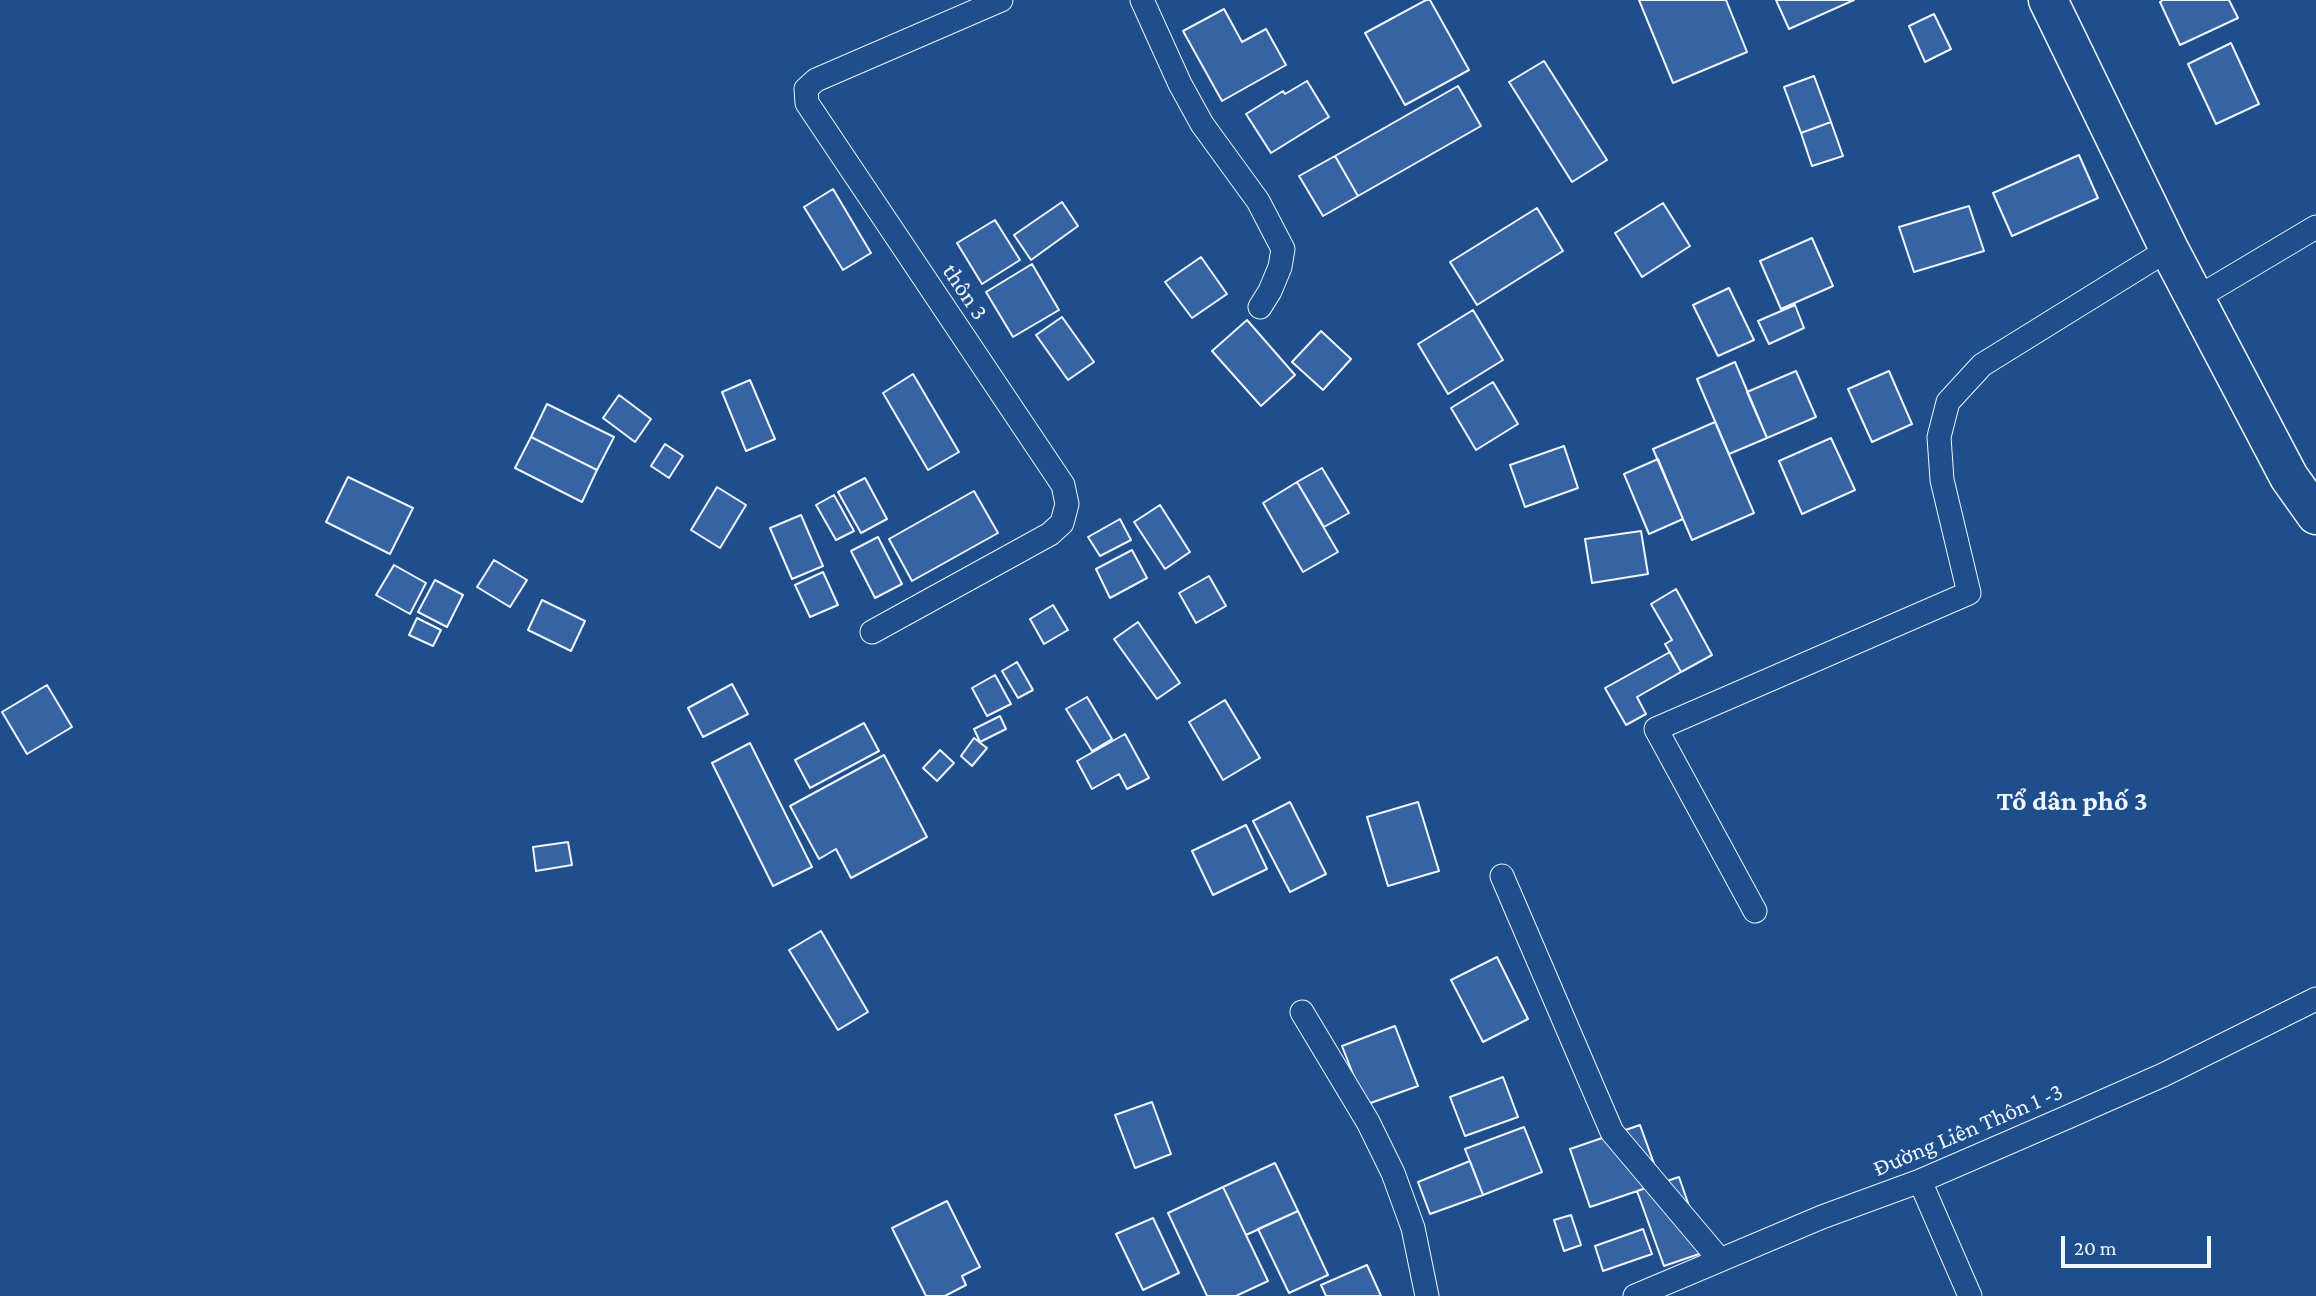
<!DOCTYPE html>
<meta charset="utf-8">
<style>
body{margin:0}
#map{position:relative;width:2316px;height:1296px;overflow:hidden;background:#1f4e8c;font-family:"Crimson Pro",serif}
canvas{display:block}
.scale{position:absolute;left:2061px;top:1236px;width:150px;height:32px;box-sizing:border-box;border:4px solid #f2f6ff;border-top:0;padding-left:9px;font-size:21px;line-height:24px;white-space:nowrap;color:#f2f6ff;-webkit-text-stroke:5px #1f4e8c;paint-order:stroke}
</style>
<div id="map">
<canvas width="2316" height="1296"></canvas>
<div class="scale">20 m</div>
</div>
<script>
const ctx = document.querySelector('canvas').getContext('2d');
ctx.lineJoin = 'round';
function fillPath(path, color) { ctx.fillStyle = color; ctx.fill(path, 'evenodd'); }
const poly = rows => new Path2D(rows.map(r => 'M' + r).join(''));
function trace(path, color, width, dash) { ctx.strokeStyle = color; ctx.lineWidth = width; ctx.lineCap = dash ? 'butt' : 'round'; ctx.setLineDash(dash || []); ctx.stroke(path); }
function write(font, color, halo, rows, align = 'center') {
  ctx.font = font + ' "Crimson Pro",serif'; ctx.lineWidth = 5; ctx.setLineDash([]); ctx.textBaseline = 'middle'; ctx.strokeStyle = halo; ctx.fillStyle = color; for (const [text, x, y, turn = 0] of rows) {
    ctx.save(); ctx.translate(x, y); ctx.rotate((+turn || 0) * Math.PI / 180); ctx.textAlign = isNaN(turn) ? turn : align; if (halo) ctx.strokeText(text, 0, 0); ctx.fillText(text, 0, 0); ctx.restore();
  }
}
const building = poly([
 [1426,0,1430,0,1469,70,1405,105,1365,33,1426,0],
 [1639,0,1726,0,1747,52,1673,83,1639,0],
 [1776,0,1854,0,1789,29,1776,0],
 [2163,0,2229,0,2238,18,2180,45,2160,2,2163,0],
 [1224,9,1242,42,1266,29,1286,65,1222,101,1183,31,1224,9],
 [1934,14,1951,49,1925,62,1909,26,1934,14],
 [2231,43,2259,104,2216,124,2188,64,2231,43],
 [1544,61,1607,160,1572,182,1509,82,1544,61],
 [1814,76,1831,122,1801,133,1784,87,1814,76],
 [1307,81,1329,117,1271,153,1246,114,1283,91,1285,94,1307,81],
 [1458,86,1481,126,1358,196,1335,156,1458,86],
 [1831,122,1843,156,1812,166,1801,133,1831,122],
 [2079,155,2098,198,2012,236,1993,193,2079,155],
 [1335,156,1358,196,1323,216,1299,176,1335,156],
 [833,189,871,253,843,270,804,207,833,189],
 [1062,202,1078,226,1031,260,1014,235,1062,202],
 [1663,203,1690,246,1642,277,1615,233,1663,203],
 [1969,206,1984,251,1914,272,1899,227,1969,206],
 [1537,208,1563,251,1477,305,1450,262,1537,208],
 [995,220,1020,260,982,284,957,243,995,220],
 [1812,238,1833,286,1781,309,1760,261,1812,238],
 [1201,257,1227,294,1192,318,1165,282,1201,257],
 [1032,264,1059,310,1013,337,986,292,1032,264],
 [1729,288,1754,340,1718,356,1693,305,1729,288],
 [1795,305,1804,328,1769,344,1758,321,1795,305],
 [1473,310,1503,360,1448,394,1418,344,1473,310],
 [1062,317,1094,362,1068,380,1036,335,1062,317],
 [1247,320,1295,375,1261,406,1212,351,1247,320],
 [1321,331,1351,359,1323,390,1292,362,1321,331],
 [1735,362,1767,438,1729,454,1697,379,1735,362],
 [1796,371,1816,417,1767,438,1747,392,1796,371],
 [1889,371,1912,424,1872,442,1848,389,1889,371],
 [913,374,959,452,928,470,883,393,913,374],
 [750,380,775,439,746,451,722,392,750,380],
 [1493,382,1518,424,1476,450,1451,408,1493,382],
 [619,395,651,419,635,442,603,418,619,395],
 [547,404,614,437,597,470,531,437,547,404],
 [1715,422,1754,513,1692,540,1653,449,1715,422],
 [531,437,597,470,582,502,515,468,531,437],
 [1831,438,1855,490,1802,514,1779,461,1831,438],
 [665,444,683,456,669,478,651,466,665,444],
 [1564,446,1578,488,1525,507,1510,465,1564,446],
 [1658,459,1683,519,1649,534,1624,474,1658,459],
 [1322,468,1349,513,1324,527,1297,482,1322,468],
 [348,477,413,508,390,554,326,522,348,477],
 [865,478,887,519,861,533,838,492,865,478],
 [1297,482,1338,552,1303,572,1263,503,1297,482],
 [717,487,746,505,720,548,691,530,717,487],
 [974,491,998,533,912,581,889,539,974,491],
 [834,495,854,531,836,540,816,505,834,495],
 [1160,505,1190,552,1165,569,1134,522,1160,505],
 [801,515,823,566,792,579,770,528,801,515],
 [1120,519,1131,540,1100,556,1088,537,1120,519],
 [1641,531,1648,574,1592,583,1585,539,1641,531],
 [878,537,902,584,875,598,851,551,878,537],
 [1132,550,1147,578,1110,598,1096,569,1132,550],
 [494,560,527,580,510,607,477,587,494,560],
 [394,565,426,583,410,614,376,595,394,565],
 [823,572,838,605,810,617,795,585,823,572],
 [1209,576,1226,606,1196,623,1179,593,1209,576],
 [435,580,463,595,447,627,418,612,435,580],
 [1676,589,1712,655,1681,672,1665,644,1672,640,1651,604,1676,589],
 [542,600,585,621,571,651,528,630,542,600],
 [1053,605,1068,630,1044,644,1030,619,1053,605],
 [417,618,441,630,433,646,409,635,417,618],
 [1138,622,1180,683,1157,699,1114,639,1138,622],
 [1670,652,1681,672,1637,697,1646,714,1626,725,1605,688,1670,652],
 [1017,662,1033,690,1018,698,1002,671,1017,662],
 [995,675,1011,704,987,716,972,688,995,675],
 [732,684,748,714,703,737,688,708,732,684],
 [47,685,72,727,27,754,2,712,47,685],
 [1087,697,1112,739,1092,751,1066,709,1087,697],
 [1225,700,1260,758,1223,780,1189,722,1225,700],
 [1000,716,1006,729,980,742,974,729,1000,716],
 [864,723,879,751,810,788,795,760,864,723],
 [1125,734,1149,778,1127,789,1119,774,1092,789,1077,761,1125,734],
 [974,738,987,748,972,766,961,756,974,738],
 [750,743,812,867,773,886,712,763,750,743],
 [940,750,954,763,937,781,923,768,940,750],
 [884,755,927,837,851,878,836,849,819,859,790,806,884,755],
 [1290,802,1326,874,1290,892,1253,821,1290,802],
 [1418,802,1439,871,1388,886,1367,817,1418,802],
 [1246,825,1267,869,1213,895,1192,851,1246,825],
 [568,842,572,865,536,871,533,847,568,842],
 [821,931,868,1012,838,1030,789,950,821,931],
 [1497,957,1528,1019,1483,1042,1451,980,1497,957],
 [1395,1026,1418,1086,1365,1105,1342,1046,1395,1026],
 [1503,1077,1518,1117,1465,1136,1450,1097,1503,1077],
 [1152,1102,1171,1154,1135,1168,1115,1115,1152,1102],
 [1640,1125,1661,1183,1590,1207,1570,1149,1640,1125],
 [1524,1127,1542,1172,1483,1195,1465,1149,1524,1127],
 [1470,1161,1483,1195,1430,1214,1418,1182,1470,1161],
 [1275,1163,1298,1211,1246,1235,1223,1187,1275,1163],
 [1679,1177,1705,1252,1664,1266,1637,1191,1679,1177],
 [1223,1187,1268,1281,1236,1296,1207,1296,1168,1213,1223,1187],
 [947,1201,980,1267,962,1276,966,1285,945,1296,926,1296,892,1228,947,1201],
 [1298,1211,1328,1275,1289,1293,1258,1229,1298,1211],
 [1571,1215,1581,1245,1564,1251,1554,1220,1571,1215],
 [1153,1218,1179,1273,1143,1290,1116,1234,1153,1218],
 [1643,1229,1652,1254,1603,1271,1595,1246,1643,1229],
 [1367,1265,1381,1296,1326,1296,1321,1285,1367,1265]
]);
const service = poly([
 [1142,0,1180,84,1202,124,1258,201,1283,249,1280,267,1270,291,1260,307],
 [2195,299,2316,227],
 [872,632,1050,534,1062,523,1067,504,1063,485,807,103,806,89,816,80,1001,0],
 [1502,876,1612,1132,1720,1260],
 [1755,911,1656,729,1969,593,1942,480,1939,437,1948,402,1982,365,2169,249],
 [1302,1012,1368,1122,1393,1173,1413,1228,1427,1296],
 [1920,1181,1970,1296],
 [1635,1296,1822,1217,1920,1181,2070,1116,2163,1075,2316,999]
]);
const minor = poly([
 [2048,0,2169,249,2289,477,2316,515]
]);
const streetNames = [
 ["thôn 3",965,292,56],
 ["Đường Liên Thôn 1 -3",1968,1130,-23]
];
const quarterNames = [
 ["Tổ dân phố 3",2072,801]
];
fillPath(building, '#3563a3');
trace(building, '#f2f6ff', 2);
trace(service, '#f2f6ff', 25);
trace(minor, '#f2f6ff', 41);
trace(service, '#1f4e8c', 23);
trace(minor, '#1f4e8c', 38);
write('24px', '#f2f6ff', '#1f4e8c', streetNames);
write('bold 28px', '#f2f6ff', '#1f4e8c', quarterNames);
</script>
